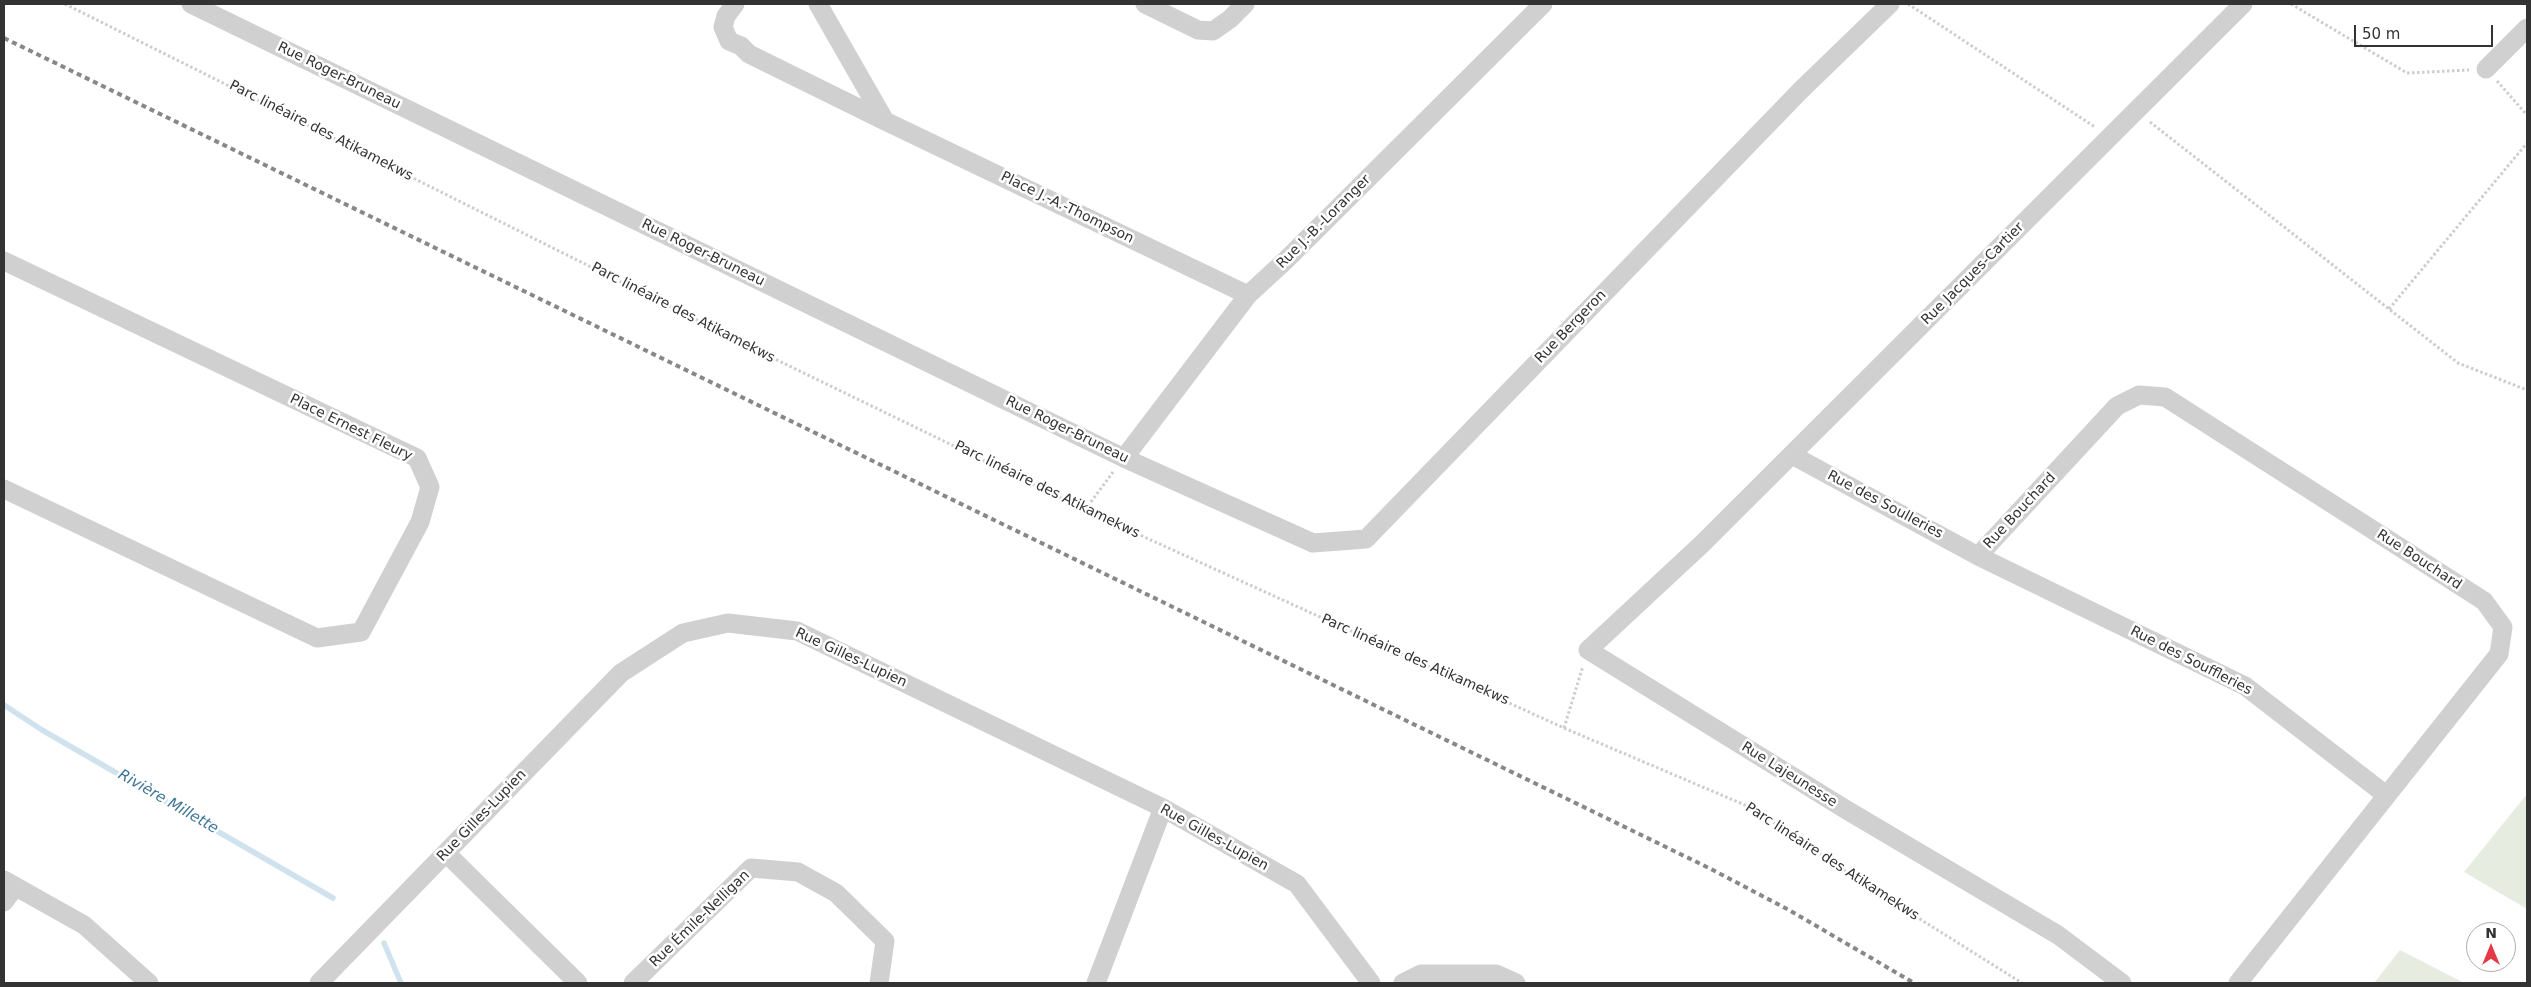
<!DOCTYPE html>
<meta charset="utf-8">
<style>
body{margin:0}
#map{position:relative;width:2531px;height:987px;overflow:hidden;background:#fff;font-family:"DejaVu Sans",sans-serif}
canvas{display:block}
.frame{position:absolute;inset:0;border:5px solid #333;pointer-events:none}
.north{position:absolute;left:2466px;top:922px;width:50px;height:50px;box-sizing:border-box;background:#fff;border:1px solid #adadad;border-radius:50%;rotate:0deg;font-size:14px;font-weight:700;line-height:20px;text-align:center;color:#333}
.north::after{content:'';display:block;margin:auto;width:18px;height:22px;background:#e63946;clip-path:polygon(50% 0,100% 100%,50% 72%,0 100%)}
.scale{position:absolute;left:2354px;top:25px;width:139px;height:22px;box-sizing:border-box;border:2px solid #333;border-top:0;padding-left:6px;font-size:15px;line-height:18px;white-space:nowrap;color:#333;-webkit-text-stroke:4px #fff;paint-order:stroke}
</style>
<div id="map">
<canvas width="2531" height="987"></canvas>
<div class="frame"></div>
<div class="north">N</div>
<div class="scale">50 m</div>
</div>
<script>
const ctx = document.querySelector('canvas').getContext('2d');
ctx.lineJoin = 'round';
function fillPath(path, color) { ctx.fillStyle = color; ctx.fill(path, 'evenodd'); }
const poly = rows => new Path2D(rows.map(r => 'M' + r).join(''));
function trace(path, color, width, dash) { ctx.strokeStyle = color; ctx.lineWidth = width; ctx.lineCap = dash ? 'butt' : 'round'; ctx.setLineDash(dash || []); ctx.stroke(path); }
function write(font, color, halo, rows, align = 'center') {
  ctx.font = font + ' "DejaVu Sans",sans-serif'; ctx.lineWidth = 5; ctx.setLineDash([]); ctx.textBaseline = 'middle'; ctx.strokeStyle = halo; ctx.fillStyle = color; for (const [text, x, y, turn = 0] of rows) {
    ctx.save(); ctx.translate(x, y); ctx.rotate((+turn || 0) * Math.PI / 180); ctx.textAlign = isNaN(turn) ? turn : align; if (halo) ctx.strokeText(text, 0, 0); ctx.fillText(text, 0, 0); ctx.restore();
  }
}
const green = poly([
 [2527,794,2527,909,2464,872],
 [2400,950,2464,983,2374,983]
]);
const stream = poly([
 [4,705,42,730,333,898],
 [384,943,401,983]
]);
const path = poly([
 [65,4,777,360,1096,515,1564,728,1752,808,1872,889,2022,983],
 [1908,4,2095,127],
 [2291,4,2407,73,2469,70],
 [2497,81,2527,115],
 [2150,122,2458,363,2527,390],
 [2389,309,2527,143],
 [1085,510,1113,472],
 [1564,728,1583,666]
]);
const street = poly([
 [191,4,1124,458,1313,543,1366,539,1801,90,1890,4],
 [735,4,726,16,723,27,729,41,741,46,749,54,885,121,1248,295],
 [818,4,885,121],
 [1145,4,1198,30,1213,31,1230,19,1245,4],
 [2486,69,2527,28],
 [4,261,417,458,430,487,420,522,361,632,317,638,4,489],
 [1792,455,1978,556,2245,686,2386,795],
 [1124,458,1248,295,1286,260,1543,4],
 [1978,556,2117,406,2139,395,2165,397,2484,601,2503,627,2499,654,2238,983],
 [446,853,578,983],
 [4,880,84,925,149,983],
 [4,902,15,887],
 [319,983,621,673,683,633,728,623,797,631,1163,808,1297,884,1371,983],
 [633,983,751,868,798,872,836,893,885,941,879,983],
 [1096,983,1163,808],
 [1403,983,1421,974,1496,974,1516,983],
 [2122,983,2058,935,1845,809,1588,650,1702,544,2243,4]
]);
const rail = poly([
 [4,38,1709,868,1789,910,1914,983]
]);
const streetNames = [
 ["Rue Roger-Bruneau",339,76,26],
 ["Parc linéaire des Atikamekws",321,131,27],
 ["Place J.-A.-Thompson",1067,208,26],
 ["Rue J.-B.-Loranger",1324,222,-45],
 ["Rue Roger-Bruneau",703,253,26],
 ["Rue Jacques-Cartier",1973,274,-45],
 ["Parc linéaire des Atikamekws",683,313,27],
 ["Rue Bergeron",1571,327,-46],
 ["Place Ernest Fleury",351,428,26],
 ["Rue Roger-Bruneau",1067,430,26],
 ["Parc linéaire des Atikamekws",1047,490,26],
 ["Rue des Soulleries",1885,505,28],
 ["Rue Bouchard",2020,511,-47],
 ["Rue Bouchard",2419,560,33],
 ["Rue Gilles-Lupien",851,658,25],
 ["Parc linéaire des Atikamekws",1415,660,24],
 ["Rue des Souffleries",2191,661,27],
 ["Rue Lajeunesse",1789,775,32],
 ["Rue Gilles-Lupien",482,816,-46],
 ["Rue Gilles-Lupien",1214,838,29],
 ["Parc linéaire des Atikamekws",1832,862,33],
 ["Rue Émile-Nelligan",700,919,-44]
];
const waterNames = [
 ["Rivière Millette",168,802,30]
];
fillPath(green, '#e6ecdf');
trace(stream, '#cfe2ee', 5.5);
trace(path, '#cdcdcd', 3, [2.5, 2.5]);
trace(street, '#d0d0d0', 19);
trace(rail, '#888', 4, [5, 4]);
write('14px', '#333', '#fff', streetNames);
write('italic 15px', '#3f7597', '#fff', waterNames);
</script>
